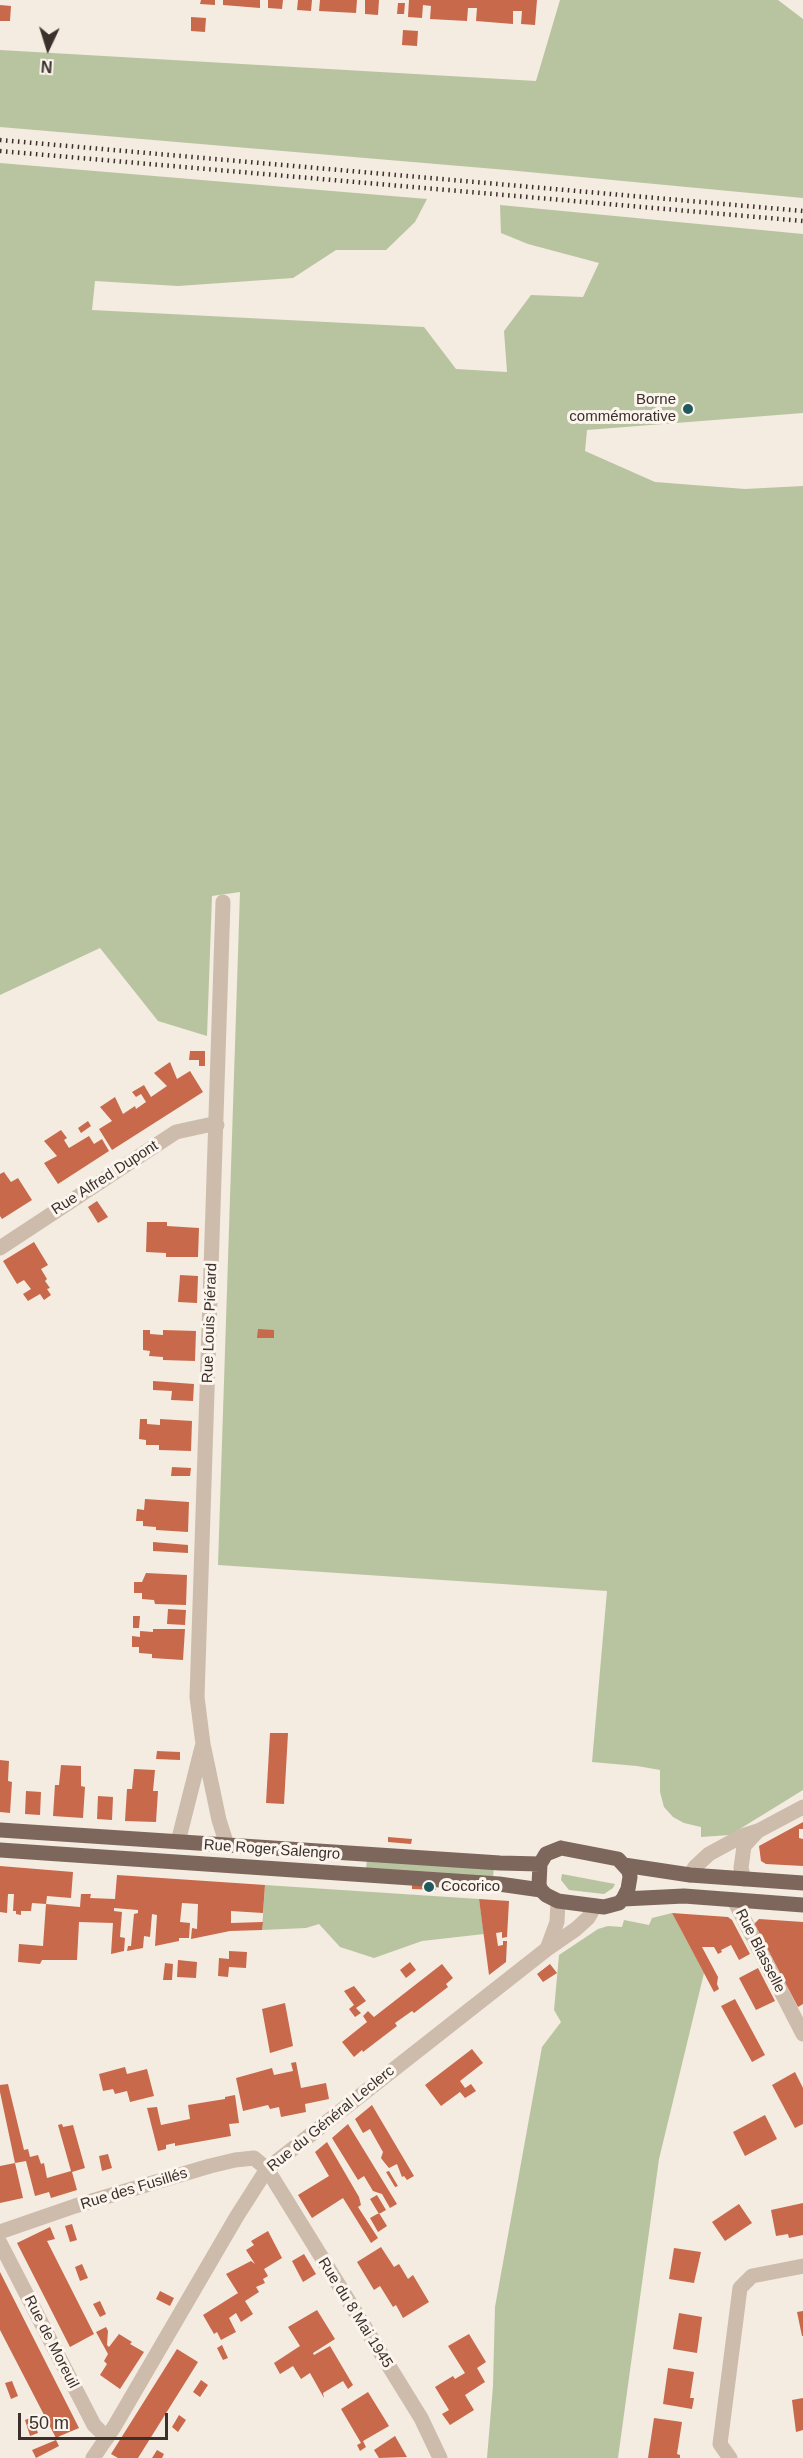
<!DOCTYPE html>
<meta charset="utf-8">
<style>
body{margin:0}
#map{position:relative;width:803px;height:2458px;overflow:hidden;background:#f4ebe1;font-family:Helvetica,sans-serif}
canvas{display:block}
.north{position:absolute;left:18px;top:18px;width:60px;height:60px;-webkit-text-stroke:4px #fbf5ee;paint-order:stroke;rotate:184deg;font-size:16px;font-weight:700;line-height:24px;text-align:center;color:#3b302b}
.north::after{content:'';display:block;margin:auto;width:21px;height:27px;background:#3b302b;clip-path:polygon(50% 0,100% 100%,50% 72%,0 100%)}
.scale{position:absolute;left:18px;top:2413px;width:150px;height:27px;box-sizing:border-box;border:3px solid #3b302b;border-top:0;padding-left:8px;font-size:18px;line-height:21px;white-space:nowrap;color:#3b302b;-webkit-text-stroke:4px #fbf5ee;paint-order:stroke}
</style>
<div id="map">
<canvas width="803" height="2458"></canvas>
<div class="north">N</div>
<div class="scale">50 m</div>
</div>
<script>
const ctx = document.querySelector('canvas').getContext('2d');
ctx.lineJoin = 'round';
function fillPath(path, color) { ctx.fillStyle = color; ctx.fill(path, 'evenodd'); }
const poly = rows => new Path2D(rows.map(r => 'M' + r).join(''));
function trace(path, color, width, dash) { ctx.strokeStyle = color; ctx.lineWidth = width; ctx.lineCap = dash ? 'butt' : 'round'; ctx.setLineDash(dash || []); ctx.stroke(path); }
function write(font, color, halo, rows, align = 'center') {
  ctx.font = font + ' Helvetica,sans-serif'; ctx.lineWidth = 6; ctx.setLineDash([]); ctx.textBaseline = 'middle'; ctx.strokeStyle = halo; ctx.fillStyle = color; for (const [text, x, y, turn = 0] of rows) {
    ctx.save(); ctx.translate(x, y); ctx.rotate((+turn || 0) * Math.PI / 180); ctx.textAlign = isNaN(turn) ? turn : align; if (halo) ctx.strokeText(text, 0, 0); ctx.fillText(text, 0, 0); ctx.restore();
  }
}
const green = poly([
 [560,0,778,0,803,19,803,198,507,170,0,127,0,50,536,81],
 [0,163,427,199,415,222,386,250,336,250,293,278,178,286,95,281,92,310,424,327,456,369,507,372,504,331,531,295,583,297,599,263,528,244,501,233,500,205,803,234,803,413,587,430,585,451,655,482,745,489,803,486,803,1790,730,1835,701,1837,701,1827,684,1823,673,1817,664,1807,660,1792,660,1770,637,1766,592,1762,607,1591,218,1565,240,892,212,896,207,1036,158,1021,100,948,0,995],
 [367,1859,494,1867,493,1878,366,1869],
 [562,1874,615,1884,613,1888,604,1894,569,1890,561,1880],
 [265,1885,479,1899,484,1934,422,1941,374,1958,340,1947,319,1924,306,1928,262,1930],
 [672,1913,704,1973,659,2159,618,2458,487,2458,493,2386,495,2307,542,2047,561,2022,554,2010,559,1955,598,1929,608,1926,622,1927,624,1920,649,1925,652,1918]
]);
const building = poly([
 [201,0,215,0,215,5,200,4],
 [223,0,260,0,260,8,223,5],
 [268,0,283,0,282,9,268,8],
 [298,0,312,0,311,11,297,10],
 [320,0,357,0,356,13,319,11],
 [365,0,379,0,378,15,365,14],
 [409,0,537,0,535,25,521,24,522,11,513,11,513,24,476,21,477,8,468,8,467,21,430,19,431,6,423,5,422,18,408,17],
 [398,3,405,3,404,14,397,14],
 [0,5,11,6,10,21,0,21],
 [191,17,206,18,205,32,191,31],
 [403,30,418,31,417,46,402,45],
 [190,1051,205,1051,205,1066,199,1066,199,1060,189,1060],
 [170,1062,177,1079,190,1071,203,1092,112,1150,99,1129,112,1121,100,1107,115,1097,123,1114,135,1106,136,1109,146,1102,141,1094,136,1097,132,1092,144,1085,151,1097,167,1086,154,1073],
 [88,1121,91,1126,81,1133,78,1128],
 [61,1130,67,1138,64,1140,69,1148,89,1136,94,1144,102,1139,109,1151,58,1184,44,1163,57,1156,44,1141],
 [4,1172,11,1182,18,1178,32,1200,2,1219,0,1216,0,1174],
 [97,1201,108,1217,98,1223,88,1207],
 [147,1222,167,1222,167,1226,199,1228,198,1257,166,1257,166,1253,146,1252],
 [34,1242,48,1265,41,1269,47,1279,45,1281,50,1288,47,1289,51,1295,44,1300,40,1294,28,1301,23,1294,31,1289,24,1280,17,1284,3,1261],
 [180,1275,198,1276,197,1303,178,1302],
 [258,1329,274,1330,274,1338,257,1338],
 [143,1330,150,1330,150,1334,163,1335,163,1330,196,1331,195,1361,163,1360,163,1357,149,1356,150,1351,143,1350],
 [153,1381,194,1384,193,1401,171,1400,172,1391,153,1390],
 [140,1419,147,1419,147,1424,160,1425,160,1419,192,1421,191,1451,159,1450,159,1445,146,1445,146,1440,139,1439],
 [172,1467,191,1468,190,1476,171,1476],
 [145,1499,189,1502,188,1532,156,1530,156,1527,143,1526,143,1521,136,1521,137,1509,144,1510],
 [153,1542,188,1545,188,1553,153,1551],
 [146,1573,187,1575,186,1605,155,1604,154,1600,142,1599,142,1593,134,1593,134,1582,142,1582],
 [168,1609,186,1610,185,1625,167,1624],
 [133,1616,140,1616,139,1628,133,1628],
 [153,1629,185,1629,183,1660,152,1658,152,1654,139,1653,139,1647,132,1647,132,1636,140,1637,140,1631,153,1632],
 [270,1733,288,1733,284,1804,266,1803],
 [157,1751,180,1752,180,1760,156,1759],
 [0,1760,9,1761,8,1781,12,1782,10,1813,0,1812],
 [61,1765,81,1766,81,1786,85,1787,83,1818,53,1816,55,1785,59,1785],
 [134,1769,155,1770,153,1791,158,1791,156,1822,125,1821,127,1789,132,1789],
 [26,1791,41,1792,40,1815,25,1814],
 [98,1796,113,1797,112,1820,97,1819],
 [803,1822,803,1829,799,1829,799,1838,803,1839,803,1866,766,1864,761,1861,759,1846],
 [388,1837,412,1839,411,1844,388,1842],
 [0,1866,73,1872,71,1898,47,1896,46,1904,80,1907,81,1894,91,1894,90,1898,115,1899,117,1875,265,1885,263,1913,231,1911,231,1923,263,1922,262,1930,230,1931,191,1939,192,1928,197,1929,198,1904,182,1903,180,1922,190,1923,189,1938,179,1938,179,1941,155,1946,157,1915,152,1914,150,1937,144,1936,143,1948,127,1951,128,1946,131,1946,134,1914,138,1913,138,1910,114,1908,114,1911,122,1912,120,1937,125,1938,124,1951,111,1954,113,1923,79,1922,77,1960,42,1960,40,1964,18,1962,19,1944,43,1946,46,1904,32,1903,31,1911,21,1911,21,1915,16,1914,16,1911,13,1911,14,1894,8,1894,7,1913,0,1912],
 [412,1884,436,1885,436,1890,412,1889],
 [479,1899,509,1901,507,1937,502,1938,502,1932,496,1933,498,1946,503,1945,503,1941,507,1941,506,1962,489,1975],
 [672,1913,728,1917,732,1920,750,1954,739,1960,731,1945,721,1950,722,1952,718,1954,714,1947,702,1947,718,1977,717,1984,719,1989,714,1992],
 [759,1919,803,1922,803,2004,798,2007,754,1924],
 [229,1951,247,1952,246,1968,229,1967,228,1977,218,1976,219,1958,229,1959],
 [178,1960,197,1962,196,1978,177,1977],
 [410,1962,416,1970,406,1978,400,1970],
 [165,1963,173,1964,172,1980,163,1980],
 [442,1964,453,1978,446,1984,448,1987,414,2013,412,2011,395,2023,397,2026,363,2052,362,2050,354,2057,342,2042,367,2022,363,2016,368,2011,374,2017],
 [550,1964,557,1973,543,1982,537,1974],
 [758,1968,775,2001,756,2010,739,1978],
 [354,1986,366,2001,356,2008,361,2013,355,2017,349,2009,354,2005,344,1991],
 [735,1999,765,2055,752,2062,721,2006],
 [285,2003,293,2046,270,2053,262,2009],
 [472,2049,483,2063,460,2081,465,2088,471,2084,476,2091,465,2098,460,2092,441,2106,425,2085],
 [296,2062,301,2088,326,2083,329,2099,305,2104,306,2112,281,2117,279,2107,270,2109,268,2105,243,2111,236,2078,272,2068,274,2075,293,2071,291,2063],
 [125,2067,127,2074,147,2069,154,2096,130,2102,127,2091,115,2094,113,2089,103,2091,99,2074],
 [795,2072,803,2088,803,2124,795,2128,772,2085],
 [8,2084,24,2150,28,2149,30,2157,38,2155,41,2164,44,2163,47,2178,71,2171,58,2125,62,2124,63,2127,73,2125,85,2168,72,2172,77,2190,51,2198,49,2192,35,2196,26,2161,15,2163,0,2092,0,2085],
 [235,2095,239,2123,229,2124,231,2136,175,2146,175,2143,166,2145,166,2149,158,2151,147,2108,157,2107,161,2125,190,2119,188,2105,225,2099,225,2097],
 [372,2105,414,2176,407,2180,404,2176,402,2177,397,2164,389,2168,384,2162,381,2158,383,2152,370,2129,363,2133,355,2119],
 [765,2115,777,2139,745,2156,733,2132],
 [348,2124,397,2204,390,2208,382,2194,373,2191,364,2176,358,2180,332,2138],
 [327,2142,359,2197,361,2205,358,2207,378,2238,371,2243,343,2198,312,2218,298,2195,329,2176,315,2152],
 [108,2154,112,2168,102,2171,99,2156],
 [15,2163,23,2198,0,2203,0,2166],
 [389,2171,398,2186,395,2187,386,2172],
 [377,2195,386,2210,379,2214,370,2199],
 [803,2203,803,2235,789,2238,788,2234,776,2236,771,2210],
 [739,2204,752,2223,725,2241,712,2222],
 [379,2213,387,2226,378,2232,370,2218],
 [72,2224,77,2240,70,2242,65,2226],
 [50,2227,55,2239,47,2241,94,2334,70,2347,17,2243],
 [268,2231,282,2258,264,2269,268,2276,263,2279,265,2283,256,2287,259,2292,245,2301,253,2314,241,2322,236,2313,229,2318,236,2332,221,2340,217,2332,214,2334,203,2315,238,2293,226,2274,251,2261,255,2264,246,2250,254,2245,251,2241],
 [381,2247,394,2267,399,2264,408,2279,413,2275,429,2302,403,2318,396,2305,393,2307,380,2286,374,2290,357,2262],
 [674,2248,701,2252,694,2283,669,2279],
 [304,2254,316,2274,303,2282,292,2261],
 [82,2264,88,2278,80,2281,75,2267],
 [0,2272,79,2428,60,2436,56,2438,0,2330],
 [160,2291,174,2298,170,2306,156,2299],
 [100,2301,106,2314,100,2317,93,2304],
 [317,2310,335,2339,313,2353,314,2355,330,2346,353,2385,348,2389,343,2381,323,2393,324,2398,310,2373,301,2379,293,2366,280,2374,274,2363,300,2346,288,2327],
 [803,2311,803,2336,802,2336,797,2312],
 [679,2313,702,2317,697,2353,673,2349],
 [106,2327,108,2331,107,2345,109,2347,119,2334,132,2342,130,2344,144,2352,120,2389,100,2375,107,2364,104,2361,108,2354,96,2332],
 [469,2334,486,2362,477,2368,485,2382,465,2395,474,2410,450,2425,442,2414,449,2410,435,2387,453,2376,455,2379,465,2373,448,2346],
 [222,2345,228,2358,223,2360,217,2348],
 [177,2349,198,2362,138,2458,118,2458,111,2454],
 [668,2368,694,2372,690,2398,694,2398,692,2409,663,2404],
 [201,2380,208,2385,200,2397,193,2392],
 [12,2381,18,2396,11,2399,5,2383],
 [368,2392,389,2426,363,2441,366,2447,360,2451,357,2445,361,2443,341,2409],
 [803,2398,803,2430,796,2432,792,2400],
 [179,2415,186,2420,178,2432,172,2427],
 [32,2417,38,2433,30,2436,25,2420],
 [654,2418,682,2422,677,2454,680,2455,680,2458,648,2458],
 [395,2436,407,2457,379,2458,374,2450],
 [56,2440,59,2446,36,2458,32,2450],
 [157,2450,164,2454,162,2458,152,2458]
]);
const minor = poly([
 [223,902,197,1697,203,1744,219,1820,227,1845],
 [0,1248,176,1132,208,1125,217,1125],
 [178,1842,202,1747],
 [690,1875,695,1867,709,1854,742,1836,758,1831,803,1807],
 [744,1879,741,1868,744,1846,756,1833],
 [734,1900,803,2034],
 [547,1949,557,1922,558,1901],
 [0,2232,75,2206,210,2166,235,2160,254,2158,267,2169,421,2418,440,2458],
 [0,2243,94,2425,107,2438],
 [93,2458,114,2427,237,2216,267,2169,547,1949,576,1929,588,1918,595,1906],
 [730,2458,720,2444,740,2288,752,2276,803,2266]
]);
const major = poly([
 [0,1830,500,1863,540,1864],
 [561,1848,618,1859,629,1871,630,1877,628,1889,623,1899,619,1903,604,1907,558,1901,546,1895,541,1890,539,1885,540,1864,546,1854,561,1848],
 [0,1850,499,1884,541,1890],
 [624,1865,690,1875,803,1883],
 [623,1899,684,1896,803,1905]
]);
const rail = poly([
 [0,140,803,211],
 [0,151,803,221]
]);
const markers = [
 [688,409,6,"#1f5a5e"],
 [429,1887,6,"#1f5a5e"]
];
const poiNames = [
 ["Borne",676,400],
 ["commémorative",676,417],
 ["Cocorico",441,1887,"left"]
];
const streetNames = [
 ["Rue Alfred Dupont",105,1178,-33],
 ["Rue Louis Piérard",210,1323,-88],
 ["Rue Roger Salengro",272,1850,4],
 ["Rue Blasselle",760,1951,63],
 ["Rue du Général Leclerc",331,2119,-39],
 ["Rue des Fusillés",134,2189,-17],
 ["Rue du 8 Mai 1945",355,2313,58],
 ["Rue de Moreuil",51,2342,63]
];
fillPath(green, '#b8c4a0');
fillPath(building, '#c8694b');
trace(minor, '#cdbbac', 15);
trace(major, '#7d675c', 15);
trace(rail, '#3b302b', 4.5, [1.5, 4.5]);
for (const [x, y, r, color] of markers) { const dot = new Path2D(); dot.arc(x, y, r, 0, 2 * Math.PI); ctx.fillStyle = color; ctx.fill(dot); trace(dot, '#fbf5ee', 2); }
write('15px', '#3b302b', '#fbf5ee', poiNames, 'right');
write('15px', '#3b302b', '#fbf5ee', streetNames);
</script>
